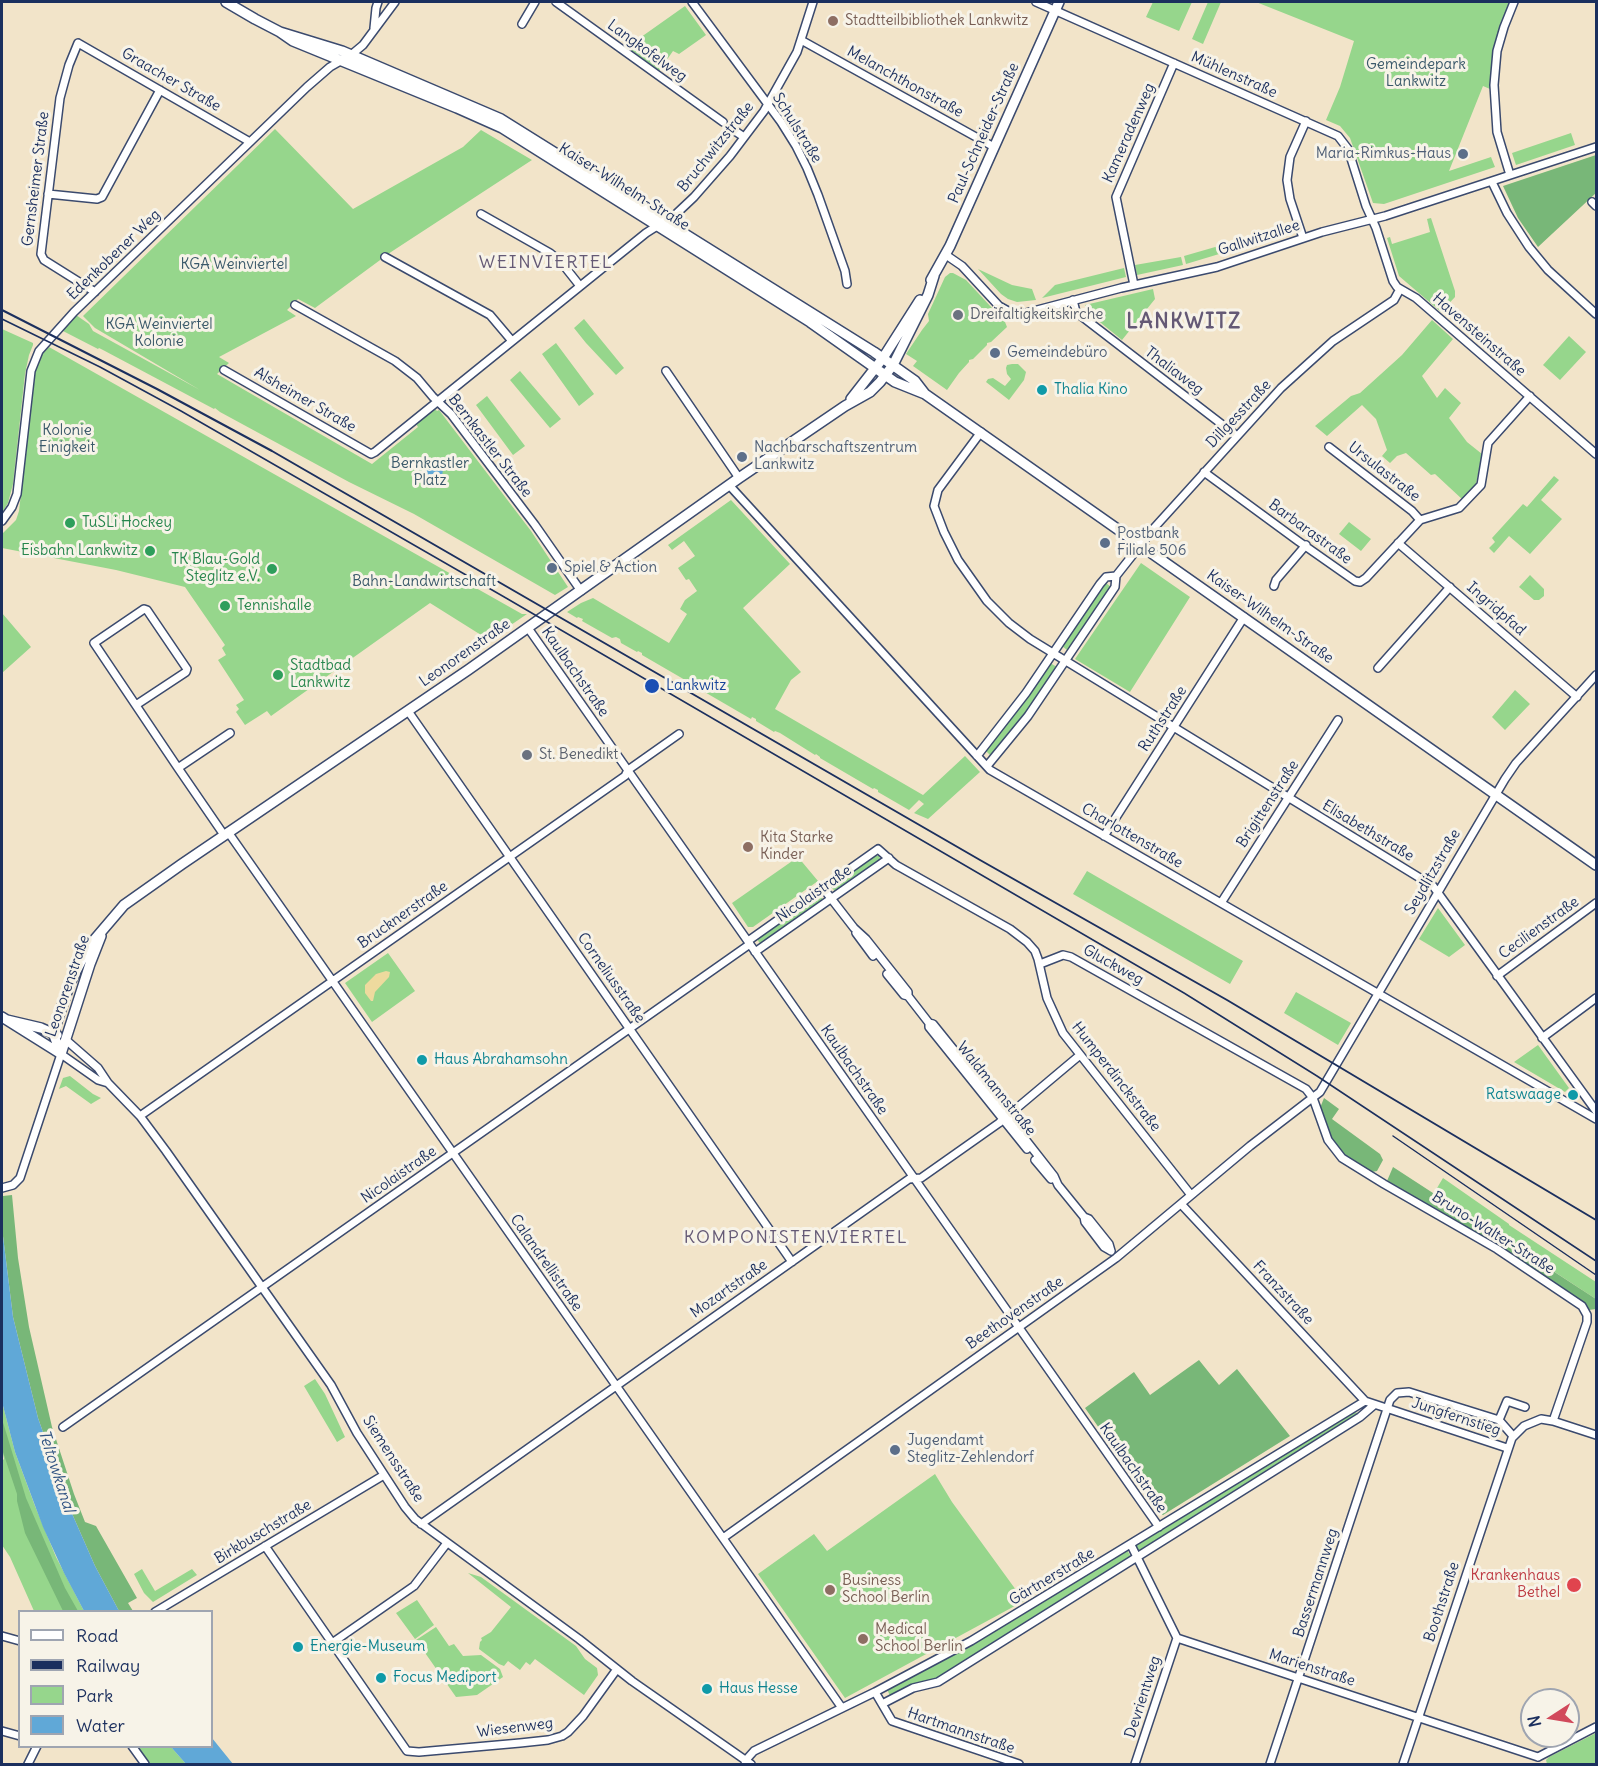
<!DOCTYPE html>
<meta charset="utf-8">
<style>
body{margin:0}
#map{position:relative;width:1598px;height:1766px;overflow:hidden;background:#f2e4c9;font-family:Delius,sans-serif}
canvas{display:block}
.frame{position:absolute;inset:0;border:3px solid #1b2f5e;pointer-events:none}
.legend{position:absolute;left:18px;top:1610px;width:195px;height:138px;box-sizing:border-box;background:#f7f3e8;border:2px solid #9fa5b1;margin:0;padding:8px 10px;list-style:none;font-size:18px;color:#1b2f5e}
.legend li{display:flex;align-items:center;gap:12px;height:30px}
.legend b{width:30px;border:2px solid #9fa5b1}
.north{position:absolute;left:1520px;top:1688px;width:60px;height:60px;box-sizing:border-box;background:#f7f3e8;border:2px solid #9fa5b1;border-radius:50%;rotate:258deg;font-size:16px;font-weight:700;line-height:24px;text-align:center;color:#1b2f5e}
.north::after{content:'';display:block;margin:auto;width:21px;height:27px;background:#d1495b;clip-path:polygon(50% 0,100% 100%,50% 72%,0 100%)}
</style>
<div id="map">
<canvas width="1598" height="1766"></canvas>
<div class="frame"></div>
<ul class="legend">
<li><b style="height:8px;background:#fff"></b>Road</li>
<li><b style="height:8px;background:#1b2f5e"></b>Railway</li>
<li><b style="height:16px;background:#96d68c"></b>Park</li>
<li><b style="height:16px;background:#60a8d7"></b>Water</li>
</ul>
<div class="north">N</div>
</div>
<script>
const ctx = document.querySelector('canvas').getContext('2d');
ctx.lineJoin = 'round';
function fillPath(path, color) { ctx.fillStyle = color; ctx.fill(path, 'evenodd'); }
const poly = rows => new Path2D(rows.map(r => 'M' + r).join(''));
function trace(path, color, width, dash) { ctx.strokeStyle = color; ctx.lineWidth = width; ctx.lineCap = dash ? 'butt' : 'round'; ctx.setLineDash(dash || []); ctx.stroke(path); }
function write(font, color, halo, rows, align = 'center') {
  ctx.font = font + ' Delius,sans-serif'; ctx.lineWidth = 6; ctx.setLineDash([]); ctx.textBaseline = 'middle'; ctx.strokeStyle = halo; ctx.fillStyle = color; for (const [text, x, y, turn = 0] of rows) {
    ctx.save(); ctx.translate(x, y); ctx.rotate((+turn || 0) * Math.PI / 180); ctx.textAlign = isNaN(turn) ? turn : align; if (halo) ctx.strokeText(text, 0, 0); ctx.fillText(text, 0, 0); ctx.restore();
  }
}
const green = poly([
 [1153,2,1192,2,1179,31,1146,17],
 [1208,2,1221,2,1203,44,1192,39],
 [1256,2,1510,2,1497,36,1492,59,1490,89,1483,86,1449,171,1491,157,1495,167,1384,204,1373,203,1350,138,1340,126,1326,120,1340,87,1354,41],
 [685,6,706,35,679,54,673,51,659,71,627,47],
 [275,129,353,209,463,147,481,130,532,160,391,252,315,308,298,299,287,310,296,316,219,357,229,363,217,374,372,464,418,427,416,424,435,409,437,411,439,410,531,531,568,587,555,595,414,514,349,482,220,412,215,408,214,409,103,350,99,348,98,349,63,331,76,315,89,324,93,331,200,390,95,328,83,316],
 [1571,133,1575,145,1516,165,1512,153],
 [1431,218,1455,291,1455,297,1441,312,1399,276,1387,238,1390,237,1392,244,1430,232,1427,219],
 [1243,239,1249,245,1186,264,1184,256],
 [1181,257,1183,265,1137,275,1135,265],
 [1124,268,1126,277,1042,298,1055,285],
 [978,269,1012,285,1032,289,1036,300,1017,302,1008,299,1001,294],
 [950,273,953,273,966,280,1005,322,1007,327,991,342,987,343,987,345,973,359,969,360,969,362,959,373,947,390,913,366,917,361,906,354,922,330,929,321,928,314,945,277],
 [1153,289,1155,299,1122,340,1085,310,1085,305],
 [584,319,624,368,616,375,586,343,574,328],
 [1432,320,1453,339,1422,376,1437,398,1445,388,1461,403,1449,418,1467,442,1482,454,1476,484,1463,500,1435,474,1431,475,1406,453,1397,456,1390,463,1382,456,1387,450,1376,419,1362,405,1327,436,1315,426,1351,396,1360,393,1402,355],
 [2,329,33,343,33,345,29,355,25,374,13,484,8,503,2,513],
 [1569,336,1586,352,1560,380,1543,365],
 [556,343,594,394,579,406,542,354],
 [49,347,522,614,527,614,489,640,430,603,271,716,267,711,245,725,236,712,239,709,236,705,244,700,218,660,226,655,222,648,225,645,185,587,116,570,2,548,2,534,16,520,19,511,35,372,40,356],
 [1012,364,1018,364,1026,372,1024,380,1009,400,986,382,988,379,993,378,1005,386,1011,379,1007,374,1006,368,1007,365],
 [520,371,561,419,550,428,510,380],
 [487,396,525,446,513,455,476,405],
 [1554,476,1559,480,1541,500,1562,519,1530,554,1509,536,1494,553,1489,548,1495,542,1492,538,1523,504,1527,507],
 [731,500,790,564,743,608,801,672,791,680,775,709,923,795,965,756,980,772,928,819,914,813,924,804,919,800,909,810,878,792,878,790,874,788,873,789,820,758,820,757,816,754,815,755,780,733,775,731,774,732,756,721,756,719,752,717,751,719,696,687,697,685,693,683,692,684,642,655,642,653,638,651,637,652,621,643,620,639,616,637,612,638,582,621,583,619,578,617,577,618,567,612,581,603,593,598,669,643,687,614,680,609,685,600,697,591,689,579,686,580,678,568,695,556,684,541,672,550,668,545],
 [1349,522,1371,539,1361,551,1339,534],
 [1141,563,1190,597,1130,692,1075,659],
 [1530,575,1544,589,1544,596,1539,600,1534,600,1519,587],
 [1106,583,1111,587,1067,650,1062,646],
 [2,613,31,647,2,673],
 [1050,663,1057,667,1023,717,991,756,985,750,1025,700],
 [1515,690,1530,704,1505,730,1492,717],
 [873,856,879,856,881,861,835,892,831,886],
 [798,857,818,881,753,927,748,927,732,903],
 [1087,871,1243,961,1230,984,1073,894],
 [818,895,824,900,761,945,757,939],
 [1438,908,1465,945,1449,957,1419,939],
 [388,953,415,991,372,1022,345,983],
 [1296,992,1351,1023,1338,1045,1284,1013],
 [1538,1045,1569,1088,1565,1092,1514,1062],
 [70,1076,93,1094,101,1098,91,1104,66,1086,59,1089,63,1078],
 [1443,1178,1509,1224,1509,1225,1596,1282,1596,1299,1434,1193],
 [315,1379,325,1394,345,1437,337,1442,304,1386],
 [2,1402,15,1452,35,1506,56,1557,84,1611,34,1611,10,1557,2,1545,2,1461,4,1459,2,1449],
 [1348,1412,1360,1413,1140,1552,1137,1549,1136,1545],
 [935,1474,952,1502,1024,1601,845,1698,758,1574,814,1534,827,1551],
 [1127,1550,1131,1557,934,1680,890,1696,887,1689,971,1645],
 [142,1569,155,1591,192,1569,197,1575,153,1602,144,1593,134,1574],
 [468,1573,481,1577,576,1646,585,1659,597,1668,598,1675,584,1695,535,1659,530,1665,526,1662,520,1670,508,1661,504,1666,499,1664,479,1649,480,1642,482,1640,481,1638,491,1632,511,1607],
 [417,1600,434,1625,415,1639,396,1613],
 [436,1627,449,1646,454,1644,463,1656,481,1655,500,1669,503,1677,477,1695,456,1697,416,1640],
 [1596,1733,1596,1764,1547,1764,1546,1760,1549,1757],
 [135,1747,171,1747,186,1764,149,1764]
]);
const forest = poly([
 [1596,155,1596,193,1538,247,1518,218,1503,186],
 [1324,1098,1339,1109,1332,1119,1380,1154,1383,1160,1377,1171,1372,1172,1347,1158,1340,1152,1330,1138,1320,1108],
 [1393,1167,1596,1299,1596,1309,1589,1310,1585,1304,1487,1239,1387,1181],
 [2,1194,3,1196,12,1195,18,1258,29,1327,52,1427,74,1494,85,1522,96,1526,137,1598,128,1603,133,1611,119,1611,95,1566,70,1509,38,1418,13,1317,2,1228],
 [1199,1360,1219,1385,1237,1369,1290,1436,1163,1515,1160,1515,1085,1408,1134,1372,1150,1395],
 [2,1419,26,1498,65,1588,78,1611,63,1611,25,1533,17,1501,17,1494,2,1449]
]);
const sand = poly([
 [386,971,390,972,389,977,375,992,373,1001,371,1001,365,993,365,985,376,974]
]);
const water = poly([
 [437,458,441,459,444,463,442,476,436,482,422,484,419,479,423,465,428,461],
 [2,1228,13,1317,38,1418,70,1509,95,1566,119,1611,84,1611,64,1573,43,1527,15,1452,2,1402],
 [212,1738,233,1764,186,1764,171,1747,212,1746]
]);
const minor = poly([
 [556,2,723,122],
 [692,2,781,122,796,146,807,168,818,195,845,271,847,284],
 [1036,2,1338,136,1348,149,1366,206,1376,228,1393,281,1397,287,1416,298,1596,454],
 [522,24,535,2],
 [374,28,376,8,378,2],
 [801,40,994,147],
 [732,129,744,137],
 [1510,175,1497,132,1494,85,1497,51,1504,27,1514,2],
 [1492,182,1507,213,1529,247,1548,270,1596,314],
 [48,194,97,199,102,197,160,90],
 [1592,202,1596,206],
 [481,214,550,253,561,262,580,286],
 [1303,238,1290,199,1287,180,1290,157,1306,121],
 [946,255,962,266,999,306,1010,312,1022,314,1121,288,1217,267,1322,232,1385,216,1596,147],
 [385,257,490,315,512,341],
 [1134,285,1116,197,1174,63],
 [95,292,44,260,41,254,60,98,69,65,78,43,250,142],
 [1073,300,1076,312,1237,436],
 [295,305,395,361,417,378,433,397,451,414,535,525,581,591],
 [224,370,371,454,375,452,646,233,676,214,694,197,730,156,764,111,797,52,813,2],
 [666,371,739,478],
 [981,432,938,490,934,506,944,532,958,560,987,601,1009,623,1030,639,1433,886,1596,1111],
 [1329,447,1412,511,1420,520],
 [1204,472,1298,541,1355,581,1360,582,1366,578,1420,520,1459,508,1481,485,1488,443,1530,396],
 [729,485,990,770,1596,1119],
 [2,521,12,507,17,494,31,371,39,351,74,312,307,87,330,67,351,55,363,45,395,2],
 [1398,543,1577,697],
 [1274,586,1276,580,1306,545],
 [528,628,1159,1527],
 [1378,668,1450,587],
 [136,705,186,672,187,669,147,610,144,609,94,643,178,768,224,835],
 [408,711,792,1262],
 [977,756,1026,693,1100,584,1106,577,1116,576],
 [987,766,1028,716,1115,587,1116,576,1154,528,1281,388,1333,341,1394,300,1400,289],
 [178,768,230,733],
 [228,832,842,1708],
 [1104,836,1244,617],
 [823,888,854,928,866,939,908,992,908,996,929,1023,933,1024,1007,1116,1054,1176,1058,1185,1084,1217,1089,1219,1109,1244,1111,1251],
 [1221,903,1338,720],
 [856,933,873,956],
 [748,941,878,849,896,865,1010,929,1027,942,1035,951,1038,959,1047,998,1063,1033,1191,1195],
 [755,952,889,858],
 [1040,964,1063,955,1071,957,1306,1089,1313,1098,1328,1140,1342,1158,1384,1184,1497,1249,1582,1306,1587,1315,1587,1322,1553,1421],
 [887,974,904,995,908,996],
 [1497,976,1596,903],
 [929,1023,929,1027,1027,1149],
 [1542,1038,1596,998],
 [66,1040,98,1068,108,1083,140,1116,166,1151,331,1385,357,1433,405,1507,415,1519,579,1639,632,1681,751,1764],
 [140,1116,625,776,628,770,679,734],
 [1035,1160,1051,1179],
 [2,1188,13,1185,20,1178,61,1054,98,1080,108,1083],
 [1181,1204,1365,1401,1507,1448],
 [1084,1217,1085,1222,1104,1247,1111,1251],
 [1499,1420,1513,1436],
 [63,1427,750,944],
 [421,1524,909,1179,921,1178,999,1123,1080,1055],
 [723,1538,1116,1258,1250,1146,1320,1092,1505,779,1516,763,1596,675],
 [1131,1545,1177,1638],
 [265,1546,407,1751,419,1752,520,1743,548,1740,562,1736,568,1732,583,1716,617,1669],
 [155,1612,384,1475],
 [2,1636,20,1641],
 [1177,1638,1538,1757],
 [332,1643,414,1586,447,1543],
 [875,1692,892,1721,1019,1764],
 [882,1704,913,1688,938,1682,1360,1417,1374,1405],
 [2,1731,20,1736],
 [132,1746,145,1764],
 [1538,1757,1596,1727],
 [745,1761,754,1751,875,1692,971,1641,1365,1401],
 [28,1764,37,1746],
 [1135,1764,1177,1638],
 [1270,1764,1390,1400,1397,1393,1409,1392,1499,1420,1507,1401,1525,1407],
 [1403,1764,1512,1438,1524,1426,1541,1419,1553,1421,1596,1435]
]);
const major = poly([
 [226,2,255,19,280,32,342,51,501,119,874,352,915,381,925,394],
 [280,32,293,41,457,108,502,128,810,322,895,382,925,394,1596,865],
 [931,280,950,246,1059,2],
 [851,399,883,358,920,300],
 [2,1017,61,1054],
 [7,1020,41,1028,57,1035],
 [61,1054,53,1033,70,983,89,946,124,905,182,864,468,670,739,478,845,406,870,392,880,382,893,365,928,295,934,276],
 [61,1054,90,964,101,936]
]);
const tram = poly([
 [2,319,100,367,181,411,506,598,1184,993,1317,1076,1596,1261],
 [1393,1136,1596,1275]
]);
const rail = poly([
 [2,310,157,389,272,451,980,860,1227,1000,1596,1220]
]);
const markers = [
 [833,21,6,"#8d6e63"],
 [1463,154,6,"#5c6f8a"],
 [958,315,6,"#6b7280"],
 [995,353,6,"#5c6f8a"],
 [1042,390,6,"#0f9aa8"],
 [742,457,6,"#5c6f8a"],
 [70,523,6,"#2e9e5b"],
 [1105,543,6,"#5c6f8a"],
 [150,551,6,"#2e9e5b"],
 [552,568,6,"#5c6f8a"],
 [272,569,6,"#2e9e5b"],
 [225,606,6,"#2e9e5b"],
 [278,675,6,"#2e9e5b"],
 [652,686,8,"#1a4fb4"],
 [527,755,6,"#6b7280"],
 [748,847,6,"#8d6e63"],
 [422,1060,6,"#0f9aa8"],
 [1573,1095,6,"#0f9aa8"],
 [895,1450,6,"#5c6f8a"],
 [1574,1585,8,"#e0444e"],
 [830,1590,6,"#8d6e63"],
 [863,1639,6,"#8d6e63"],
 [298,1647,6,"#0f9aa8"],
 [381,1678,6,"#0f9aa8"],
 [707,1689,6,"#0f9aa8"]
];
const educationNames = [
 ["Stadtteilbibliothek Lankwitz",845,21],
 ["Kita Starke",760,838],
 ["Kinder",760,855],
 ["Business",842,1581],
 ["School Berlin",842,1598],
 ["Medical",875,1630],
 ["School Berlin",875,1647]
];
const streetNames = [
 ["Langkofelweg",647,51,36],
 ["Mühlenstraße",1234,75,24],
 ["Graacher Straße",171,80,30],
 ["Melanchthonstraße",905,82,29],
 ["Schulstraße",797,128,58],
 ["Paul-Schneider-Straße",984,133,-66],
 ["Kameradenweg",1129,133,-66],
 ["Bruchwitzstraße",716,147,-51],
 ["Gernsheimer Straße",36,179,-83],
 ["Kaiser-Wilhelm-Straße",624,187,32],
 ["Gallwitzallee",1259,238,-18],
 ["Edenkobener Weg",114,255,-44],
 ["Havensteinstraße",1479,335,41],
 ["Thaliaweg",1174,371,37],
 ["Alsheimer Straße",305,400,30],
 ["Dillgesstraße",1239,414,-47],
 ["Bernkastler Straße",490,446,52],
 ["Ursulastraße",1384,472,38],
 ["Barbarastraße",1310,532,36],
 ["Ingridpfad",1496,609,41],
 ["Kaiser-Wilhelm-Straße",1270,617,35],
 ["Leonorenstraße",465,653,-35],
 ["Kaulbachstraße",575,672,55],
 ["Ruthstraße",1163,719,-57],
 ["Brigittenstraße",1268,804,-57],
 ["Elisabethstraße",1368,831,31],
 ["Charlottenstraße",1132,836,30],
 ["Seydlitzstraße",1433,872,-60],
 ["Nicolaistraße",814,894,-35],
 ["Brucknerstraße",403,915,-35],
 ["Cecilienstraße",1539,928,-36],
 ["Gluckweg",1113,965,29],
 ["Corneliusstraße",611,978,55],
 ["Leonorenstraße",68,986,-71],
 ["Kaulbachstraße",854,1070,55],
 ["Humperdinckstraße",1116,1077,52],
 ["Waldmannstraße",996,1089,51],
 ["Nicolaistraße",399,1175,-35],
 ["Bruno-Walter-Straße",1493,1233,32],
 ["Calandrellistraße",546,1263,55],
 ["Mozartstraße",729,1289,-35],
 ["Franzstraße",1283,1293,47],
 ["Beethovenstraße",1015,1313,-35],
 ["Jungfernstieg",1456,1417,18],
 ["Siemensstraße",393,1459,57],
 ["Kaulbachstraße",1133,1468,55],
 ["Birkbuschstraße",263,1532,-31],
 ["Gärtnerstraße",1052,1577,-31],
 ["Bassermannweg",1316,1583,-72],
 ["Boothstraße",1442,1602,-72],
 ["Marienstraße",1312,1668,18],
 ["Devrientweg",1143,1697,-72],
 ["Wiesenweg",515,1728,-7],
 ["Hartmannstraße",961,1731,19]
];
const parkNames = [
 ["Gemeindepark",1416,65],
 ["Lankwitz",1416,82],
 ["KGA Weinviertel",234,265],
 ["KGA Weinviertel",159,325],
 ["Kolonie",159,342],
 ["Kolonie",67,431],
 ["Einigkeit",67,448],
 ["Bernkastler",430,464],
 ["Platz",430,481],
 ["Bahn-Landwirtschaft",424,582]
];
const serviceNames = [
 ["Maria-Rimkus-Haus",1451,154,"right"],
 ["Gemeindebüro",1007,353],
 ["Nachbarschaftszentrum",754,448],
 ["Lankwitz",754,465],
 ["Postbank",1117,534],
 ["Filiale 506",1117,551],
 ["Spiel & Action",564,568],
 ["Jugendamt",907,1441],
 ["Steglitz-Zehlendorf",907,1458]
];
const worshipNames = [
 ["Dreifaltigkeitskirche",970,315],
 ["St. Benedikt",539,755]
];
const cultureNames = [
 ["Thalia Kino",1054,390],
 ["Haus Abrahamsohn",434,1060],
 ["Ratswaage",1561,1095,"right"],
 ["Energie-Museum",310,1647],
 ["Focus Mediport",393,1678],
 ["Haus Hesse",719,1689]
];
const leisureNames = [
 ["TuSLi Hockey",82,523],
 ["Eisbahn Lankwitz",138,551,"right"],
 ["TK Blau-Gold",260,560,"right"],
 ["Steglitz e.V.",260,577,"right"],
 ["Tennishalle",237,606],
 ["Stadtbad",290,666],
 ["Lankwitz",290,683]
];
const transitNames = [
 ["Lankwitz",666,686]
];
const healthNames = [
 ["Krankenhaus",1560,1576],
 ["Bethel",1560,1593]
];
const waterNames = [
 ["Teltowkanal",56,1471,72]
];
const quarterNames = [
 ["WEINVIERTEL",546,263],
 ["KOMPONISTENVIERTEL",796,1238]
];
const districtNames = [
 ["LANKWITZ",1184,322]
];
fillPath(green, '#96d68c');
fillPath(forest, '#78b778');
fillPath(sand, '#eeda9e');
fillPath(water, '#60a8d7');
trace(minor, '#3b4a6e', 10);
trace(major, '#3b4a6e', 12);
trace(minor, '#fff', 7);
trace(major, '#fff', 9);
trace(tram, '#1b2f5e', 1.5);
trace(rail, '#1b2f5e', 2);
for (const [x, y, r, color] of markers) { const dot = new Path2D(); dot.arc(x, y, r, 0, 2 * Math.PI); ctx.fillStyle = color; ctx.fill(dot); trace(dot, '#f7f3e8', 2); }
write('15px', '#785e54', '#f7f3e8', educationNames, 'left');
write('15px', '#1b2f5e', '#f7f3e8', streetNames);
write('15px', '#3a596a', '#f7f3e8', parkNames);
write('15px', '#4e5e75', '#f7f3e8', serviceNames, 'left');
write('15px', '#5b616d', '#f7f3e8', worshipNames, 'left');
write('15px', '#0d838f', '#f7f3e8', cultureNames, 'left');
write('15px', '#27864d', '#f7f3e8', leisureNames, 'left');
write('15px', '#164399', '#f7f3e8', transitNames, 'left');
write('15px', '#be3a42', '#f7f3e8', healthNames, 'right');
write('italic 16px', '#305382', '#f7f3e8', waterNames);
ctx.letterSpacing = '1.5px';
write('18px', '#645975', '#f7f3e8', quarterNames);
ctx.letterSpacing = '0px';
ctx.letterSpacing = '1.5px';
write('bold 21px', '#645975', '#f7f3e8', districtNames);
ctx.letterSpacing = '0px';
</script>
